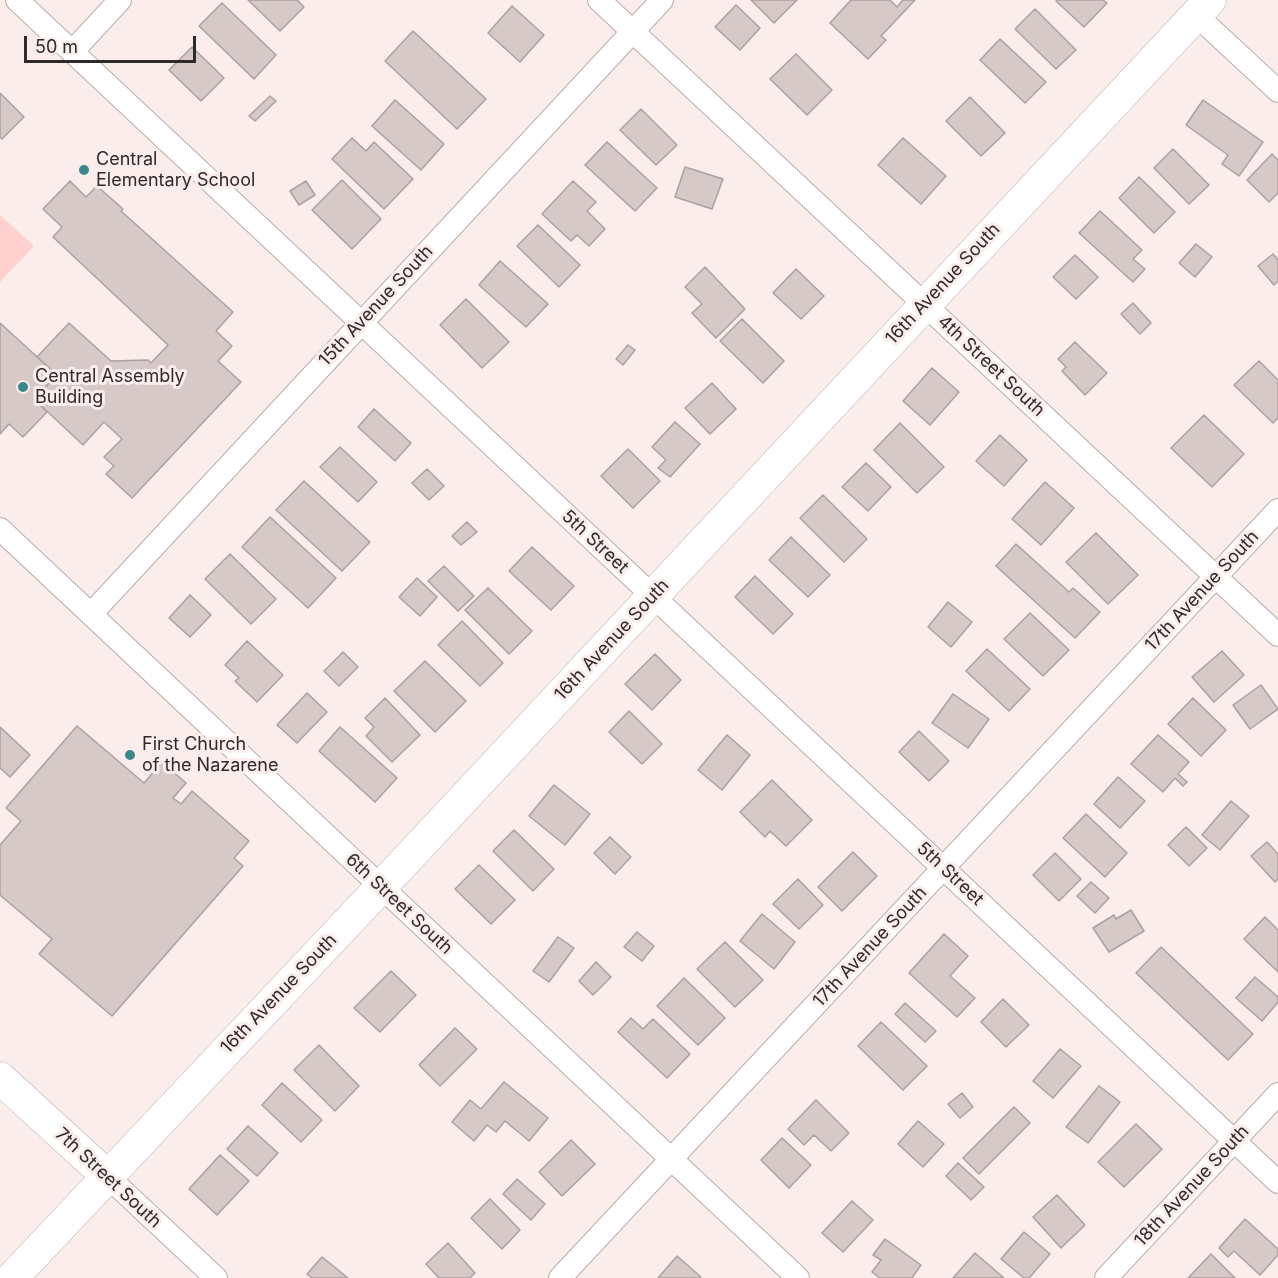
<!DOCTYPE html>
<style>
body{margin:0}
#map{position:relative;width:1278px;height:1278px;overflow:hidden;background:#fbedec;font-family:Inter,sans-serif}
canvas{display:block}
.scale{position:absolute;left:24px;top:36px;width:172px;height:27px;box-sizing:border-box;border:3px solid #2f2a2a;border-top:0;padding-left:8px;font-size:18px;line-height:21px;white-space:nowrap;color:#2f2a2a;-webkit-text-stroke:4px #fbedec;paint-order:stroke}
</style>
<div id="map">
<canvas width="1278" height="1278"></canvas>
<div class="scale">50 m</div>
</div>
<script>
const ctx = document.querySelector('canvas').getContext('2d');
ctx.lineJoin = 'round';
function fillPath(path, color) { ctx.fillStyle = color; ctx.fill(path, 'evenodd'); }
const poly = rows => new Path2D(rows.map(r => 'M' + r).join(''));
function trace(path, color, width, dash) { ctx.strokeStyle = color; ctx.lineWidth = width; ctx.lineCap = dash ? 'butt' : 'round'; ctx.setLineDash(dash || []); ctx.stroke(path); }
function write(font, color, halo, rows, align = 'center') {
  ctx.font = font + ' Inter,sans-serif'; ctx.lineWidth = 6; ctx.setLineDash([]); ctx.textBaseline = 'middle'; ctx.strokeStyle = halo; ctx.fillStyle = color; for (const [text, x, y, turn = 0] of rows) {
    ctx.save(); ctx.translate(x, y); ctx.rotate((+turn || 0) * Math.PI / 180); ctx.textAlign = isNaN(turn) ? turn : align; if (halo) ctx.strokeText(text, 0, 0); ctx.fillText(text, 0, 0); ctx.restore();
  }
}
const green = poly([
 [0,215,34,246,0,282]
]);
const building = poly([
 [248,0,297,0,304,7,280,31,248,0],
 [751,0,797,0,774,23,751,0],
 [851,0,890,0,897,7,903,0,915,0,881,36,886,40,868,59,830,23,851,0],
 [1057,0,1103,0,1107,3,1084,27,1056,1,1057,0],
 [222,3,276,55,254,79,199,26,222,3],
 [736,5,760,28,740,50,715,27,736,5],
 [512,6,544,35,520,62,488,33,512,6],
 [1035,9,1076,50,1056,69,1015,29,1035,9],
 [413,31,486,99,457,129,385,61,413,31],
 [1000,39,1046,82,1025,103,980,60,1000,39],
 [192,47,224,78,201,101,169,70,192,47],
 [796,54,832,90,807,115,770,79,796,54],
 [0,93,24,117,2,139,0,137,0,93],
 [270,96,276,101,255,121,249,116,270,96],
 [970,97,1005,133,981,156,946,121,970,97],
 [395,100,444,144,421,170,372,126,395,100],
 [1203,100,1263,142,1239,176,1222,164,1228,155,1186,125,1203,100],
 [641,109,677,145,656,165,620,130,641,109],
 [352,138,366,151,374,142,413,179,384,209,332,159,352,138],
 [903,138,946,176,921,204,878,165,903,138],
 [607,142,657,188,635,211,585,165,607,142],
 [1173,149,1209,185,1189,204,1154,168,1173,149],
 [1272,154,1278,160,1278,193,1269,202,1247,180,1272,154],
 [685,167,723,179,712,209,675,197,685,167],
 [1139,177,1175,212,1154,233,1119,198,1139,177],
 [342,180,381,219,352,249,312,210,342,180],
 [70,181,86,197,97,186,123,209,121,211,233,312,216,331,232,346,218,361,241,382,132,498,106,474,114,466,104,457,122,439,104,422,83,445,34,399,57,375,37,357,69,323,111,361,148,360,151,363,168,345,53,237,62,227,43,209,70,181],
 [306,181,315,195,299,205,290,191,306,181],
 [573,181,596,202,587,211,605,229,589,246,577,235,571,241,542,214,573,181],
 [1100,211,1142,250,1133,259,1145,269,1133,282,1079,233,1100,211],
 [538,225,580,265,559,287,517,246,538,225],
 [1196,244,1212,257,1195,277,1179,263,1196,244],
 [1273,254,1278,260,1278,281,1274,285,1258,266,1273,254],
 [1075,255,1098,277,1076,299,1053,277,1075,255],
 [500,261,548,304,526,327,479,285,500,261],
 [705,267,745,309,716,338,692,313,702,304,685,287,705,267],
 [796,269,824,296,801,319,773,293,796,269],
 [466,299,509,342,482,368,440,325,466,299],
 [1133,303,1151,323,1140,334,1121,314,1133,303],
 [742,319,784,361,763,383,720,341,742,319],
 [0,323,57,375,34,399,47,412,23,437,9,424,0,434,0,323],
 [1075,342,1107,373,1085,395,1062,371,1066,367,1058,359,1075,342],
 [628,345,635,350,623,365,616,359,628,345],
 [1259,361,1278,380,1278,418,1273,423,1234,385,1259,361],
 [932,368,959,392,930,425,903,401,932,368],
 [712,383,736,409,710,434,685,408,712,383],
 [374,409,411,443,395,461,358,427,374,409],
 [1204,415,1244,454,1212,487,1171,448,1204,415],
 [675,422,700,444,670,477,658,468,666,460,652,447,675,422],
 [900,423,944,467,917,493,874,450,900,423],
 [1000,435,1027,460,1004,486,976,461,1000,435],
 [340,447,377,482,358,502,320,467,340,447],
 [628,449,660,481,633,508,601,476,628,449],
 [866,463,891,487,868,511,842,487,866,463],
 [427,469,444,486,429,500,412,483,427,469],
 [304,481,370,542,342,571,276,510,304,481],
 [1045,482,1074,508,1041,545,1012,519,1045,482],
 [823,495,867,539,844,562,800,518,823,495],
 [270,517,336,578,308,608,242,547,270,517],
 [467,522,477,532,461,545,452,536,467,522],
 [1096,533,1138,575,1108,604,1066,562,1096,533],
 [791,537,830,575,808,597,769,560,791,537],
 [1016,544,1069,592,1073,588,1100,612,1075,638,996,566,1016,544],
 [532,547,574,586,551,610,509,571,532,547],
 [230,554,276,599,251,624,205,579,230,554],
 [444,566,474,596,458,611,428,581,444,566],
 [755,576,793,614,773,634,735,597,755,576],
 [417,578,437,597,420,616,399,597,417,578],
 [488,588,532,631,509,654,465,610,488,588],
 [190,595,211,615,190,637,169,618,190,595],
 [948,602,972,622,951,647,928,627,948,602],
 [1030,613,1069,650,1043,676,1004,639,1030,613],
 [462,621,503,663,480,686,438,645,462,621],
 [247,641,283,675,257,702,235,681,239,678,225,665,247,641],
 [987,649,1030,689,1009,711,966,671,987,649],
 [1222,651,1244,675,1214,702,1192,677,1222,651],
 [343,652,358,667,339,686,324,671,343,652],
 [655,654,681,680,652,710,625,684,655,654],
 [425,661,466,701,435,732,394,691,425,661],
 [1261,685,1278,709,1250,729,1233,705,1261,685],
 [307,693,327,712,297,743,277,725,307,693],
 [953,694,989,719,968,748,932,723,953,694],
 [385,698,420,735,392,762,366,736,374,727,365,718,385,698],
 [1193,698,1226,730,1201,756,1168,724,1193,698],
 [629,711,662,744,642,764,609,732,629,711],
 [77,726,144,783,162,762,186,783,173,798,181,804,192,791,249,841,234,858,243,866,112,1016,39,954,52,939,0,895,0,845,21,821,6,808,77,726],
 [0,727,30,755,10,777,0,768,0,727],
 [340,727,397,778,375,802,319,751,340,727],
 [919,731,949,761,929,781,899,752,919,731],
 [727,735,750,755,722,790,698,770,727,735],
 [1158,735,1189,762,1178,774,1187,782,1183,786,1175,778,1163,792,1131,764,1158,735],
 [1118,777,1145,801,1120,828,1094,804,1118,777],
 [772,780,812,820,786,846,770,831,765,837,740,812,772,780],
 [554,785,590,814,565,845,529,816,554,785],
 [1231,801,1249,816,1220,850,1202,835,1231,801],
 [1086,814,1127,853,1105,877,1063,838,1086,814],
 [1186,827,1207,848,1189,866,1168,845,1186,827],
 [514,830,554,869,533,891,493,851,514,830],
 [610,837,631,857,615,874,594,853,610,837],
 [1267,842,1278,854,1278,879,1275,882,1251,856,1267,842],
 [853,852,877,876,842,911,818,887,853,852],
 [1055,853,1081,879,1059,901,1033,875,1055,853],
 [479,865,515,900,491,924,455,889,479,865],
 [798,879,823,905,799,929,773,904,798,879],
 [1091,882,1109,898,1095,913,1077,896,1091,882],
 [1131,910,1144,931,1109,952,1093,928,1114,915,1116,919,1131,910],
 [762,914,795,942,774,969,740,941,762,914],
 [1265,917,1278,930,1278,972,1244,939,1265,917],
 [637,932,654,946,642,961,624,947,637,932],
 [944,934,968,956,950,976,975,998,957,1017,909,973,944,934],
 [558,937,574,948,549,982,533,971,558,937],
 [725,942,763,980,735,1007,697,969,725,942],
 [1161,947,1253,1034,1228,1060,1136,973,1161,947],
 [596,962,611,977,593,995,579,981,596,962],
 [391,971,416,995,380,1032,354,1008,391,971],
 [1255,977,1278,997,1278,1002,1262,1021,1236,998,1255,977],
 [684,978,725,1018,698,1045,657,1006,684,978],
 [1003,999,1029,1025,1006,1047,981,1022,1003,999],
 [905,1003,936,1031,925,1042,895,1014,905,1003],
 [631,1018,643,1029,653,1019,690,1054,667,1078,618,1032,631,1018],
 [881,1022,927,1066,903,1090,858,1046,881,1022],
 [455,1028,477,1049,440,1086,419,1065,455,1028],
 [319,1045,359,1086,335,1111,294,1070,319,1045],
 [1060,1049,1081,1066,1053,1098,1033,1081,1060,1049],
 [504,1082,548,1118,529,1141,505,1121,496,1132,487,1125,474,1141,452,1122,470,1100,481,1109,504,1082],
 [282,1083,322,1120,301,1142,262,1105,282,1083],
 [1099,1086,1120,1102,1088,1143,1066,1127,1099,1086],
 [962,1093,973,1107,960,1118,948,1104,962,1093],
 [816,1100,849,1133,831,1151,814,1135,804,1145,788,1129,816,1100],
 [1014,1107,1030,1123,979,1174,963,1158,1014,1107],
 [918,1121,944,1144,923,1167,898,1144,918,1121],
 [1136,1124,1162,1149,1124,1187,1098,1162,1136,1124],
 [248,1126,278,1153,257,1176,227,1149,248,1126],
 [782,1138,811,1165,789,1188,761,1160,782,1138],
 [571,1140,595,1164,562,1196,539,1172,571,1140],
 [220,1155,249,1181,217,1215,189,1189,220,1155],
 [958,1163,984,1187,971,1200,946,1176,958,1163],
 [517,1179,545,1204,531,1220,503,1194,517,1179],
 [1057,1195,1085,1225,1061,1248,1033,1217,1057,1195],
 [490,1199,520,1230,502,1249,471,1218,490,1199],
 [852,1201,873,1220,843,1252,822,1233,852,1201],
 [1245,1219,1278,1249,1278,1255,1260,1275,1234,1251,1228,1257,1219,1248,1245,1219],
 [1024,1232,1050,1254,1029,1278,1024,1278,1001,1259,1024,1232],
 [885,1239,921,1265,912,1278,880,1278,872,1272,881,1260,873,1255,885,1239],
 [448,1243,475,1273,470,1278,439,1278,426,1264,448,1243],
 [975,1253,1004,1278,953,1278,975,1253],
 [1211,1254,1235,1278,1188,1278,1211,1254],
 [677,1256,701,1277,700,1278,658,1278,677,1256],
 [322,1257,348,1278,312,1278,307,1274,322,1257]
]);
const street = poly([
 [17,0,1278,1182],
 [599,0,1278,635],
 [1196,15,1278,91],
 [72,52,120,0],
 [0,529,798,1278],
 [91,614,662,0],
 [107,1176,216,1278],
 [560,1278,1278,510],
 [1106,1278,1278,1094]
]);
const secondary = poly([
 [0,1078,107,1176],
 [12,1278,381,887,1210,0]
]);
const markers = [
 [84,170,6,"#3e868b"],
 [23,387,6,"#3e868b"],
 [130,755,6,"#3e868b"]
];
const poiNames = [
 ["Central",96,160],
 ["Elementary School",96,181],
 ["Central Assembly",35,377],
 ["Building",35,398],
 ["First Church",142,745],
 ["of the Nazarene",142,766]
];
const streetNames = [
 ["16th Avenue South",943,284,-47],
 ["15th Avenue South",376,306,-47],
 ["4th Street South",991,366,43],
 ["5th Street",595,542,43],
 ["17th Avenue South",1202,591,-47],
 ["16th Avenue South",612,640,-47],
 ["5th Street",950,874,43],
 ["6th Street South",399,904,43],
 ["17th Avenue South",870,947,-47],
 ["16th Avenue South",279,994,-46],
 ["7th Street South",108,1178,43],
 ["18th Avenue South",1192,1186,-47]
];
fillPath(green, '#fed0ce');
fillPath(building, '#d6c9c8');
trace(building, '#ada09f', 1.5);
trace(street, '#bbadad', 24);
trace(secondary, '#bbadad', 33);
trace(street, '#fff', 22);
trace(secondary, '#fff', 32);
for (const [x, y, r, color] of markers) { const dot = new Path2D(); dot.arc(x, y, r, 0, 2 * Math.PI); ctx.fillStyle = color; ctx.fill(dot); trace(dot, '#fbedec', 2); }
write('18px', '#2f2a2a', '#fbedec', poiNames, 'left');
write('18px', '#2f2a2a', '#fbedec', streetNames);
</script>
